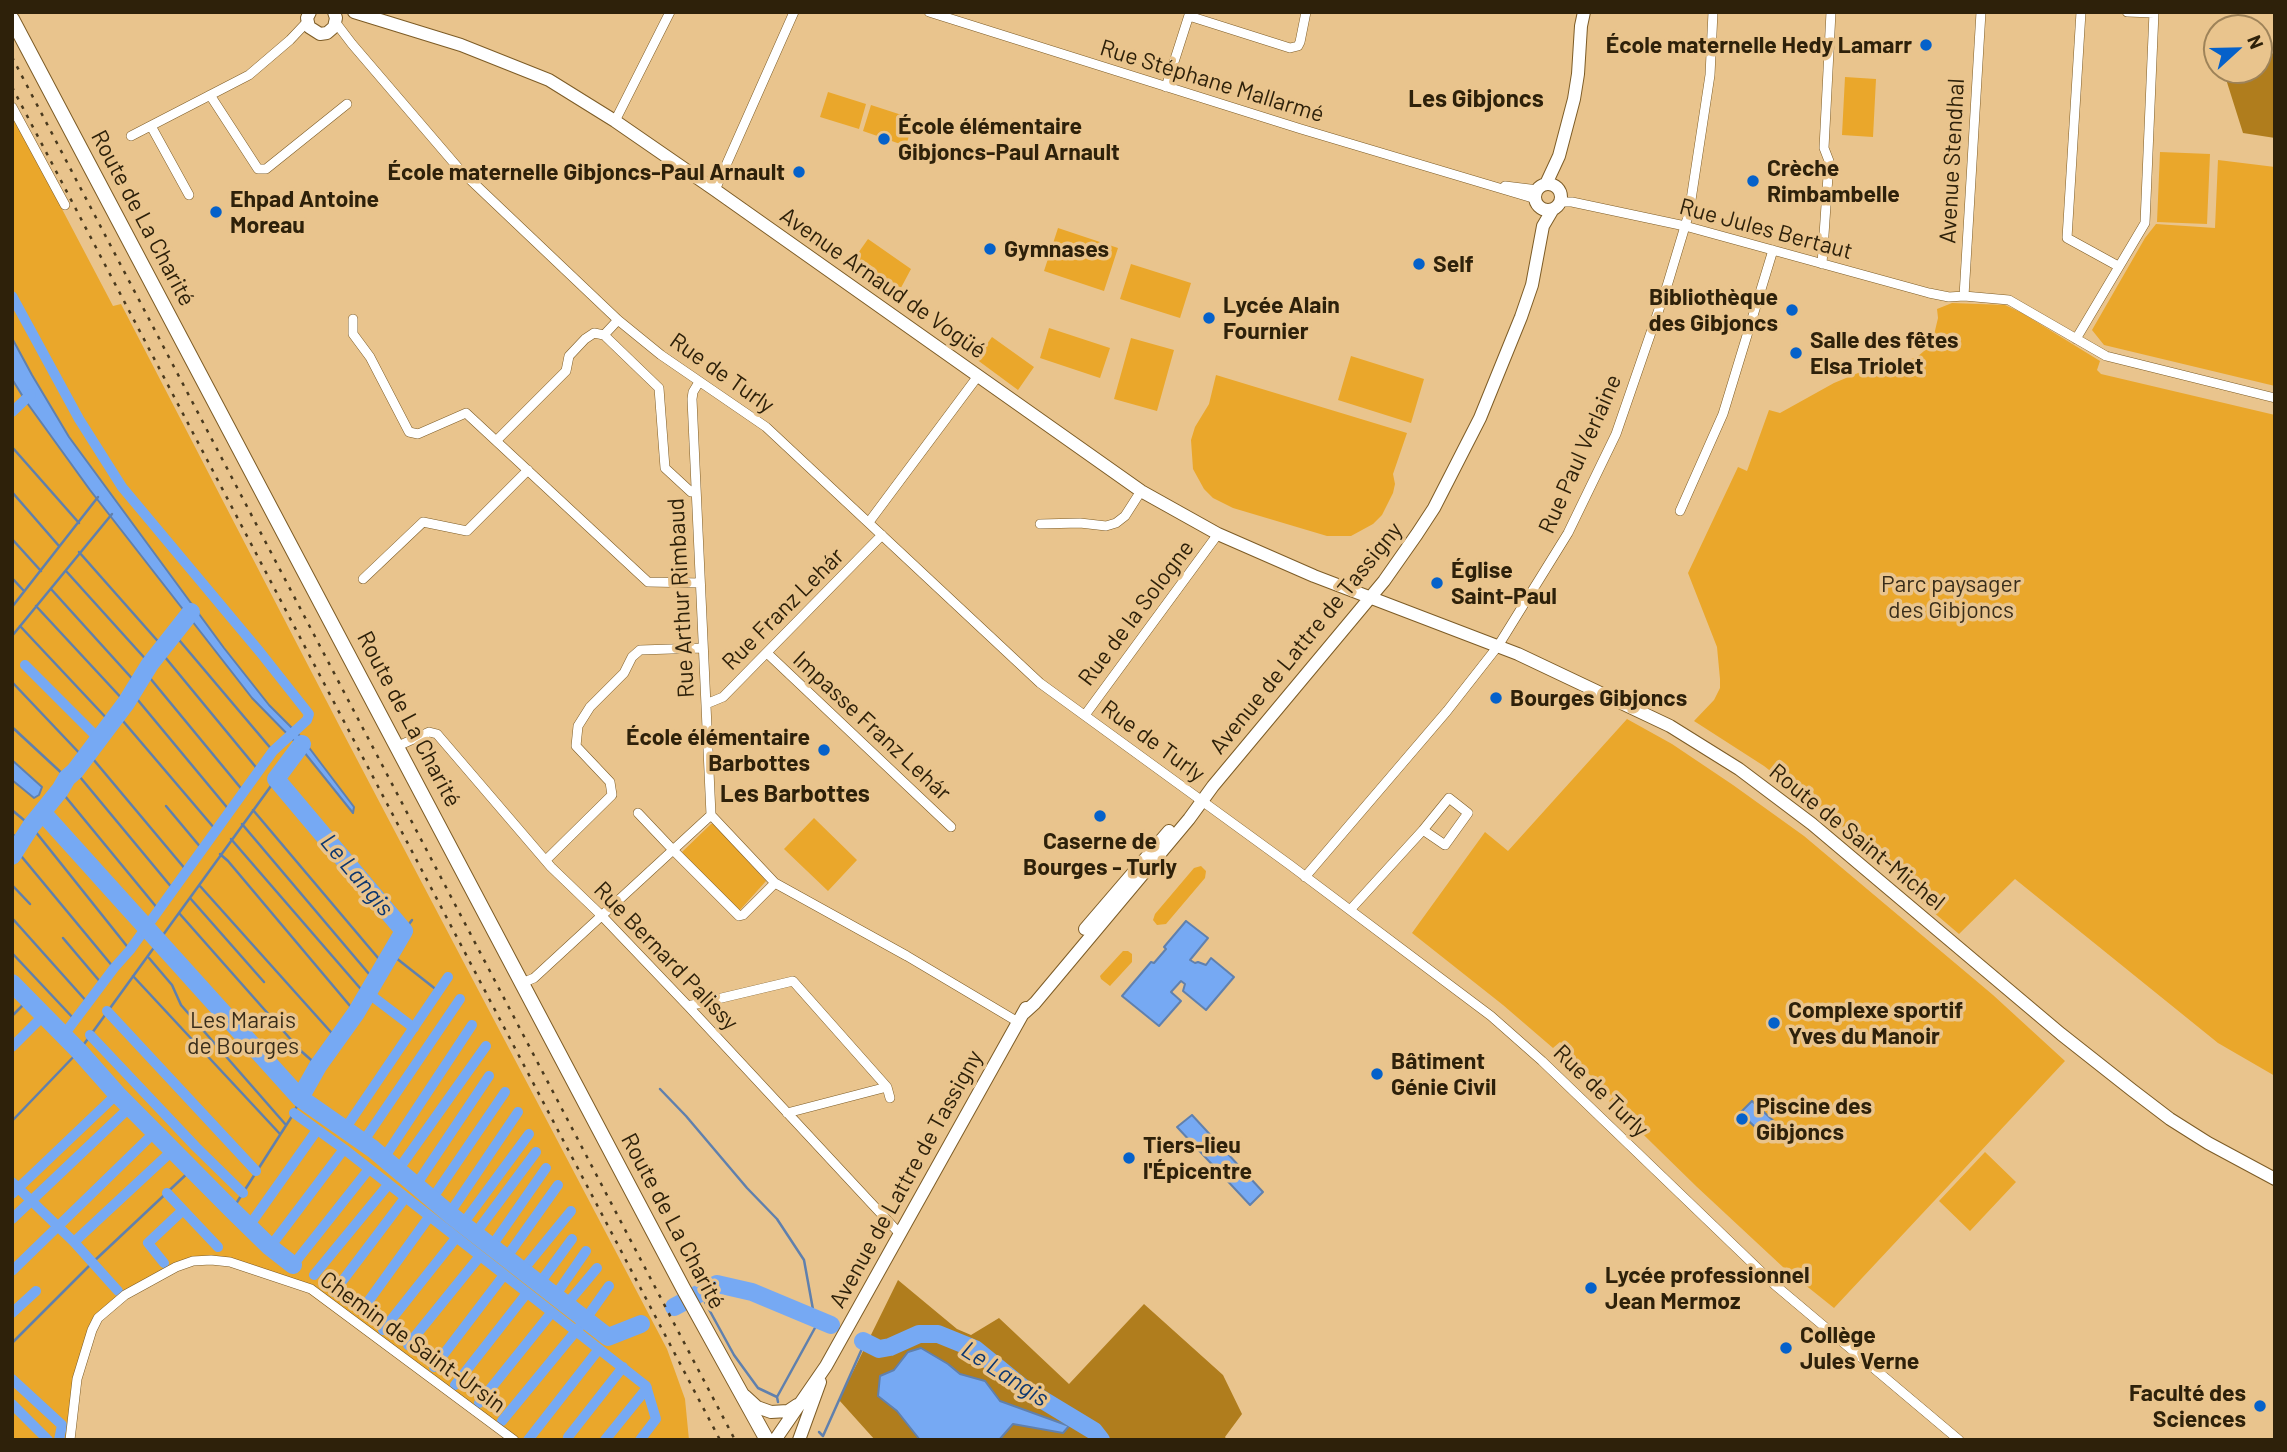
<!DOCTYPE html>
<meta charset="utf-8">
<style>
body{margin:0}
#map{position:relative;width:2287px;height:1452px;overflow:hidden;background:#e9c48d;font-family:Barlow,sans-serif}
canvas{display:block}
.frame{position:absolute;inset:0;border:14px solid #2e210a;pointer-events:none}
.north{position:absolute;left:2203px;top:14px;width:70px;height:70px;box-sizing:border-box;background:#e9c48d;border:2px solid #9e8359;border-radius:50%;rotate:68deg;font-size:19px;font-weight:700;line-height:28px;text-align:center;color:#2e210a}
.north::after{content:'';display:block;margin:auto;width:24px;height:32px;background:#0561ca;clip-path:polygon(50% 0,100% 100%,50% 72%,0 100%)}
</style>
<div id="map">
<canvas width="2287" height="1452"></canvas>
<div class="frame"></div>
<div class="north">N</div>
</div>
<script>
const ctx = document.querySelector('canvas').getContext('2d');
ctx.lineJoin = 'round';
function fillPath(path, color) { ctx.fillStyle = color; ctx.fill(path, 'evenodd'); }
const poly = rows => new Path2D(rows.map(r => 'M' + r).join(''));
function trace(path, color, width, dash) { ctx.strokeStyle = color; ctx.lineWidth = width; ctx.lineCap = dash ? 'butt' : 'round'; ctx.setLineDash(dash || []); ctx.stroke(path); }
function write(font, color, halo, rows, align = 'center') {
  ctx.font = font + ' Barlow,sans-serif'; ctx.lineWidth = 7; ctx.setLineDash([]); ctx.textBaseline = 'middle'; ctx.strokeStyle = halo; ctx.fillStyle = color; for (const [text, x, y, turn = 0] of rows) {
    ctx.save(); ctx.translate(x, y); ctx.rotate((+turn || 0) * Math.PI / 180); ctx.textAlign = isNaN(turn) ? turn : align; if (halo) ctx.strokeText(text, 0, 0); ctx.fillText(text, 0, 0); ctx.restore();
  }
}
const green = poly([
 [1845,77,1876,79,1873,137,1842,135],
 [828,92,866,104,859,129,820,117],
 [871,105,914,119,906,146,863,131],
 [12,114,113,306,121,304,341,729,667,1349,685,1399,689,1440,507,1440,304,1290,234,1263,193,1261,125,1295,92,1330,77,1379,70,1440,12,1440],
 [2160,152,2210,154,2207,224,2157,222],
 [2218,160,2275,167,2275,386,2104,345,2092,330,2145,238,2156,224,2215,228],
 [1058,228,1118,248,1104,291,1044,271],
 [868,239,911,269,895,299,849,266],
 [1131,264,1191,283,1180,318,1120,299],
 [1952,303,2005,305,2022,313,2100,361,2097,370,2101,374,2275,415,2275,1076,2218,1043,2015,879,1959,934,1905,888,1908,882,1823,812,1764,766,1694,721,1714,700,1720,688,1720,679,1717,647,1688,573,1738,467,1747,471,1769,410,1780,413,1834,383,1875,366,1916,358,1924,351,1934,335,1938,318,1937,309],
 [1049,328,1110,348,1100,378,1040,358],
 [992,337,1034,367,1018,390,976,359],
 [1131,338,1174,350,1157,411,1114,399],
 [1351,356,1424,379,1411,423,1338,400],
 [1216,375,1407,433,1393,474,1395,484,1393,493,1382,515,1373,524,1351,536,1327,536,1233,508,1213,498,1204,489,1193,469,1191,440,1195,427,1209,404],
 [1627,719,1672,744,1733,785,1804,836,1993,995,2065,1061,1834,1308,1784,1268,1697,1187,1609,1101,1613,1097,1567,1053,1569,1051,1560,1042,1553,1048,1503,1005,1412,933,1485,832,1508,851],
 [814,818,857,860,828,891,784,849],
 [711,824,714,824,766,881,740,910,737,910,682,852],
 [1201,866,1206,871,1205,878,1166,924,1157,925,1153,920,1155,914,1194,868],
 [1123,951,1128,951,1132,954,1132,962,1110,986,1101,979,1100,976],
 [1985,1152,2016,1182,1970,1231,1939,1201]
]);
const forest = poly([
 [2275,53,2275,138,2243,133,2225,76,2225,70,2259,70,2259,56],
 [898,1280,957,1329,971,1335,999,1318,1069,1384,1144,1304,1223,1375,1242,1414,1225,1437,1227,1440,875,1440,839,1400]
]);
const water = poly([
 [12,338,32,375,69,437,224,648,269,705,301,737,354,807,353,813,300,747,252,698,90,490,25,400,12,379,12,338],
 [12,760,42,787,39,795,34,798,12,780,12,760],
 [1186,921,1208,938,1190,960,1195,963,1198,962,1206,965,1211,958,1234,977,1206,1010,1183,991,1185,984,1181,981,1171,992,1181,1001,1159,1026,1122,996,1151,962,1154,963,1166,949,1164,947,1186,921],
 [1752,1101,1779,1126,1768,1139,1740,1113,1752,1101],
 [1192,1115,1263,1192,1250,1205,1177,1127,1192,1115],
 [921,1348,948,1364,960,1374,985,1381,1000,1401,1069,1426,1063,1433,1013,1424,999,1440,920,1440,897,1411,878,1396,880,1376,894,1370,908,1352,921,1348]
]);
const stream = poly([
 [12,447,79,523],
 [12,492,59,546],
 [12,539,41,571],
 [79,552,163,647],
 [66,571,150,664],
 [12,578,24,591],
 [51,589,137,684],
 [36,606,126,703],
 [12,607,98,497],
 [20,626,111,723],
 [174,634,273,751],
 [12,636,112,514],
 [160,651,259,771],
 [145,672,244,792],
 [12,682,84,758],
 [132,693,230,811],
 [117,714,215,829],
 [12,727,67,778],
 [88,753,186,870],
 [75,771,173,889],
 [60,790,158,909],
 [166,806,202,849],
 [12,810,31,826,130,950],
 [253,810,384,965],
 [242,824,375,981],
 [12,834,22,841],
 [231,839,366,995],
 [17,851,114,968],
 [220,854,228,861,356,1013],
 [12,885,30,904],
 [200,886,338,1040],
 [190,898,264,982],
 [179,913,301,1051,318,1066],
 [12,918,88,1003],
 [404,931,412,920],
 [63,938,102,984],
 [12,953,75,1020],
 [391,954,438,991],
 [149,958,172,985,181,1005,286,1125],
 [133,976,280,1134],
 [12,1016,29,999],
 [660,1089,686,1116,747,1188,777,1219,804,1260,816,1326,777,1397],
 [12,1121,79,1051,276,779],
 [232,1210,294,1113,300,1098],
 [700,1293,734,1355,758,1388,777,1397,778,1402],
 [12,1343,92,1263,192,1169],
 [819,1432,823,1436,865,1342]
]);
const canal = poly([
 [12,296,79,419,122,487,260,652,309,714,307,720,273,751,130,950,114,968,63,1036],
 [12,412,31,394],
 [25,665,99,739],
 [368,993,414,1028],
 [107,1011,256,1171],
 [90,1035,196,1147,243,1193],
 [12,1047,44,1015],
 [294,1113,344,1149,646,1386,656,1419,640,1440],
 [345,1129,448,977],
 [363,1142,460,999],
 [384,1158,472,1025],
 [398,1170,486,1046],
 [12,1182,74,1242,118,1291],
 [416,1185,489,1076],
 [167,1193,218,1247],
 [12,1194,117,1094],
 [432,1199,505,1092],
 [449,1214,518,1112],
 [12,1219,130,1107],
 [462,1225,529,1134],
 [249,1226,317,1130],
 [475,1234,536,1152],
 [74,1242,173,1150],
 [270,1247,344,1149],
 [491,1247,546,1168],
 [506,1258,558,1185],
 [164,1263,148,1243,183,1210],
 [293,1265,369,1169],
 [12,1271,155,1132],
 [522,1271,571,1211],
 [314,1275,388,1185],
 [539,1284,572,1239],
 [334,1292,405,1198],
 [555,1296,586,1251],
 [566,1305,597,1268],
 [362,1310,429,1217],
 [12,1313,36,1291],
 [383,1330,456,1238],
 [408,1345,480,1256],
 [434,1367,504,1275],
 [12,1379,62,1425,59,1440],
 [455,1385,527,1293],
 [479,1403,552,1312],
 [12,1404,48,1440],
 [502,1421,585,1320,609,1286],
 [568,1437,623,1367],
 [528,1440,599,1349],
 [605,1440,647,1388]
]);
const river = poly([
 [42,812,300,1098,373,1149,452,1216,608,1337,641,1324],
 [12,856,31,826,60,790,67,778,75,771,126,703,150,664,191,612],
 [12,983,79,1051,117,1094,232,1210,270,1247,293,1265],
 [300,1098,318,1066,356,1013,404,931,276,779,302,744],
 [674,1307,717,1284,752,1292,831,1325],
 [863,1341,879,1349,890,1347,919,1334,938,1334,975,1349,1023,1388,1094,1431,1101,1440]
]);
const street = poly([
 [929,12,1301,129,1536,199],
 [2081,12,2067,238,2118,266],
 [2127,12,2154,13],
 [1189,16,1290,48,1298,46,1300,42,1306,12],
 [336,23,352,44,460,170,618,320,661,355,766,427,1040,683,1290,865,1491,1016,1542,1061,1775,1285,1959,1440],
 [1166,87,1190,12],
 [210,95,258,169,266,169,347,104],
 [12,107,65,205],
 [615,121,670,12],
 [151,126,189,195],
 [131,136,249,75,290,40,307,22],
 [1505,186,1538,190],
 [715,190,794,12],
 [1560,202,1572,202,1685,226,1929,293,1949,297,1964,296,1981,12],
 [1822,264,1828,176,1829,161,1824,148,1831,12],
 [1964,296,2009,300,2106,356,2275,398],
 [353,319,353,334,370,357,409,432,418,434,466,413,648,582,700,583],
 [604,335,659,388,665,468,691,492,695,492],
 [2076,339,2145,223,2154,12],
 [699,382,693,392,692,399,711,815],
 [497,440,566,371,569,356,585,339,594,333,604,335,618,320],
 [1680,511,1723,414,1773,250],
 [869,522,978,376],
 [1040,524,1080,523,1106,526,1116,523,1125,516,1141,491],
 [363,579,423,522,467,531,528,470],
 [767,653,951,827],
 [706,704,723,697,882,535],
 [1085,715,1218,534],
 [398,746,429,732,437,734,551,867,602,916,688,1006,899,1233],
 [546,860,612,795,610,782,576,746,578,726,590,707,624,673,632,657,640,650,703,648],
 [1305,877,1447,711,1498,646,1568,533,1616,434,1667,286,1689,213,1710,75,1713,12],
 [775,883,743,915,739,916,673,850,711,815,775,883,907,956,1018,1022],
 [1350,910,1423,830,1449,798,1468,813,1445,845,1423,830],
 [522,983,534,978,673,850,638,813],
 [688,1006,793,981,887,1087,787,1113],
 [887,1087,890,1098],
 [70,1440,77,1379,92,1330,98,1318,125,1295,176,1267,193,1261,211,1260,230,1262,311,1289,514,1440]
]);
const secondary = poly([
 [310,12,307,18,309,27,320,34,327,33,334,27,336,18,334,12],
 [354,12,461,45,549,80,615,121,715,190,1141,491,1218,534,1314,576,1518,654,1670,726,1739,769,1812,824,2061,1034,2132,1090,2170,1119,2208,1143,2275,1179],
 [1546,184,1559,156,1574,99,1578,74,1581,26,1584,12],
 '1535 197a13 13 0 1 1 26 0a13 13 0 1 1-26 0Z',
 [1085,929,1169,831],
 [1024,1013,1035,1003,1189,819,1213,786,1384,581,1417,534,1434,508,1480,418,1521,317,1532,285,1543,226,1553,209],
 [745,1396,757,1407,771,1412,788,1411,797,1405],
 [775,1440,826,1366,1026,1008],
 [799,1440,820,1382]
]);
const primary = poly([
 [12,19,683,1288,767,1440]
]);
const rail = poly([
 [12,57,735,1440],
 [12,87,720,1440]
]);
const markers = [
 [1926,45,7,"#0561ca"],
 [884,139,7,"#0561ca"],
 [799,172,7,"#0561ca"],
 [1753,181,7,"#0561ca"],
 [216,212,7,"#0561ca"],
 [990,249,7,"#0561ca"],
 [1419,264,7,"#0561ca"],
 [1792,310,7,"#0561ca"],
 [1209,318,7,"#0561ca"],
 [1796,353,7,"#0561ca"],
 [1437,583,7,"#0561ca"],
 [1496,698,7,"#0561ca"],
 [824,750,7,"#0561ca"],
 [1100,816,7,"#0561ca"],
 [1774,1023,7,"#0561ca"],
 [1377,1074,7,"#0561ca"],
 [1742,1119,7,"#0561ca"],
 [1129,1158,7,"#0561ca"],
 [1591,1288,7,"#0561ca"],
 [1786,1348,7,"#0561ca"],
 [2260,1406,7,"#0561ca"]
];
const poiNames = [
 ["École maternelle Hedy Lamarr",1912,45,"right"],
 ["École élémentaire",898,126],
 ["Gibjoncs-Paul Arnault",898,152],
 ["Crèche",1767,168],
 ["Rimbambelle",1767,194],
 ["École maternelle Gibjoncs-Paul Arnault",785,172,"right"],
 ["Ehpad Antoine",230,199],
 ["Moreau",230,225],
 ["Gymnases",1004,249],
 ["Self",1433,264],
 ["Bibliothèque",1778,297,"right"],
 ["des Gibjoncs",1778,323,"right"],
 ["Lycée Alain",1223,305],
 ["Fournier",1223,331],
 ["Salle des fêtes",1810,340],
 ["Elsa Triolet",1810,366],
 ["Église",1451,570],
 ["Saint-Paul",1451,596],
 ["Bourges Gibjoncs",1510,698],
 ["École élémentaire",810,737,"right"],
 ["Barbottes",810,763,"right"],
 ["Caserne de",1100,841,"center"],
 ["Bourges - Turly",1100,867,"center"],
 ["Complexe sportif",1788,1010],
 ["Yves du Manoir",1788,1036],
 ["Bâtiment",1391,1061],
 ["Génie Civil",1391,1087],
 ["Piscine des",1756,1106],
 ["Gibjoncs",1756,1132],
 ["Tiers-lieu",1143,1145],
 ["l'Épicentre",1143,1171],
 ["Lycée professionnel",1605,1275],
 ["Jean Mermoz",1605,1301],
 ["Collège",1800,1335],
 ["Jules Verne",1800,1361],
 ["Faculté des",2246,1393,"right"],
 ["Sciences",2246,1419,"right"]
];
const streetNames = [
 ["Rue Stéphane Mallarmé",1212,81,17],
 ["Avenue Stendhal",1952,161,-87],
 ["Route de La Charité",143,218,62],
 ["Rue Jules Bertaut",1766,229,15],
 ["Avenue Arnaud de Vogüé",883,283,35],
 ["Rue de Turly",722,373,35],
 ["Rue Paul Verlaine",1580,454,-66],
 ["Rue Arthur Rimbaud",681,598,-93],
 ["Rue Franz Lehár",783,609,-45],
 ["Rue de la Sologne",1136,613,-53],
 ["Avenue de Lattre de Tassigny",1306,638,-51],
 ["Route de La Charité",409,719,62],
 ["Impasse Franz Lehár",872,726,43],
 ["Rue de Turly",1153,741,36],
 ["Route de Saint-Michel",1857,837,39],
 ["Rue Bernard Palissy",666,956,46],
 ["Rue de Turly",1601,1091,44],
 ["Avenue de Lattre de Tassigny",906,1179,-61],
 ["Route de La Charité",673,1221,62],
 ["Chemin de Saint-Ursin",413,1342,36]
];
const parkNames = [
 ["Parc paysager",1951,584],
 ["des Gibjoncs",1951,610],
 ["Les Marais",243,1020],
 ["de Bourges",243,1046]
];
const neighbourhoodNames = [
 ["Les Gibjoncs",1476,99],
 ["Les Barbottes",795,794]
];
const waterNames = [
 ["Le Langis",357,875,50],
 ["Le Langis",1005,1374,33]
];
fillPath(green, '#eaa72b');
fillPath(forest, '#b07d1d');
fillPath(water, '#76a9f3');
trace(water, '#6080ad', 2);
trace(stream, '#6080ad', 2.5);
trace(canal, '#76a9f3', 10);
trace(river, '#76a9f3', 18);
trace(street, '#7d5c26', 10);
trace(secondary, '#7d5c26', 14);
trace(primary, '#7d5c26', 16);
trace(street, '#fff', 9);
trace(secondary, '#fff', 12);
trace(primary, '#fff', 14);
trace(rail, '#4a3a1e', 2.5, [3.5, 7]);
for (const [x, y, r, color] of markers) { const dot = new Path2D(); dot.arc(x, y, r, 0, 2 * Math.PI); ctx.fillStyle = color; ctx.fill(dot); trace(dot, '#e9c48d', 2.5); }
write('bold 23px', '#2e210a', '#e9c48d', poiNames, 'left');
write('23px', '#2e210a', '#e9c48d', streetNames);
write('23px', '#392d1a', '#e9c48d', parkNames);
write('bold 24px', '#2e210a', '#e9c48d', neighbourhoodNames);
write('italic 24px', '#0c3770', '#e9c48d', waterNames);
</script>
